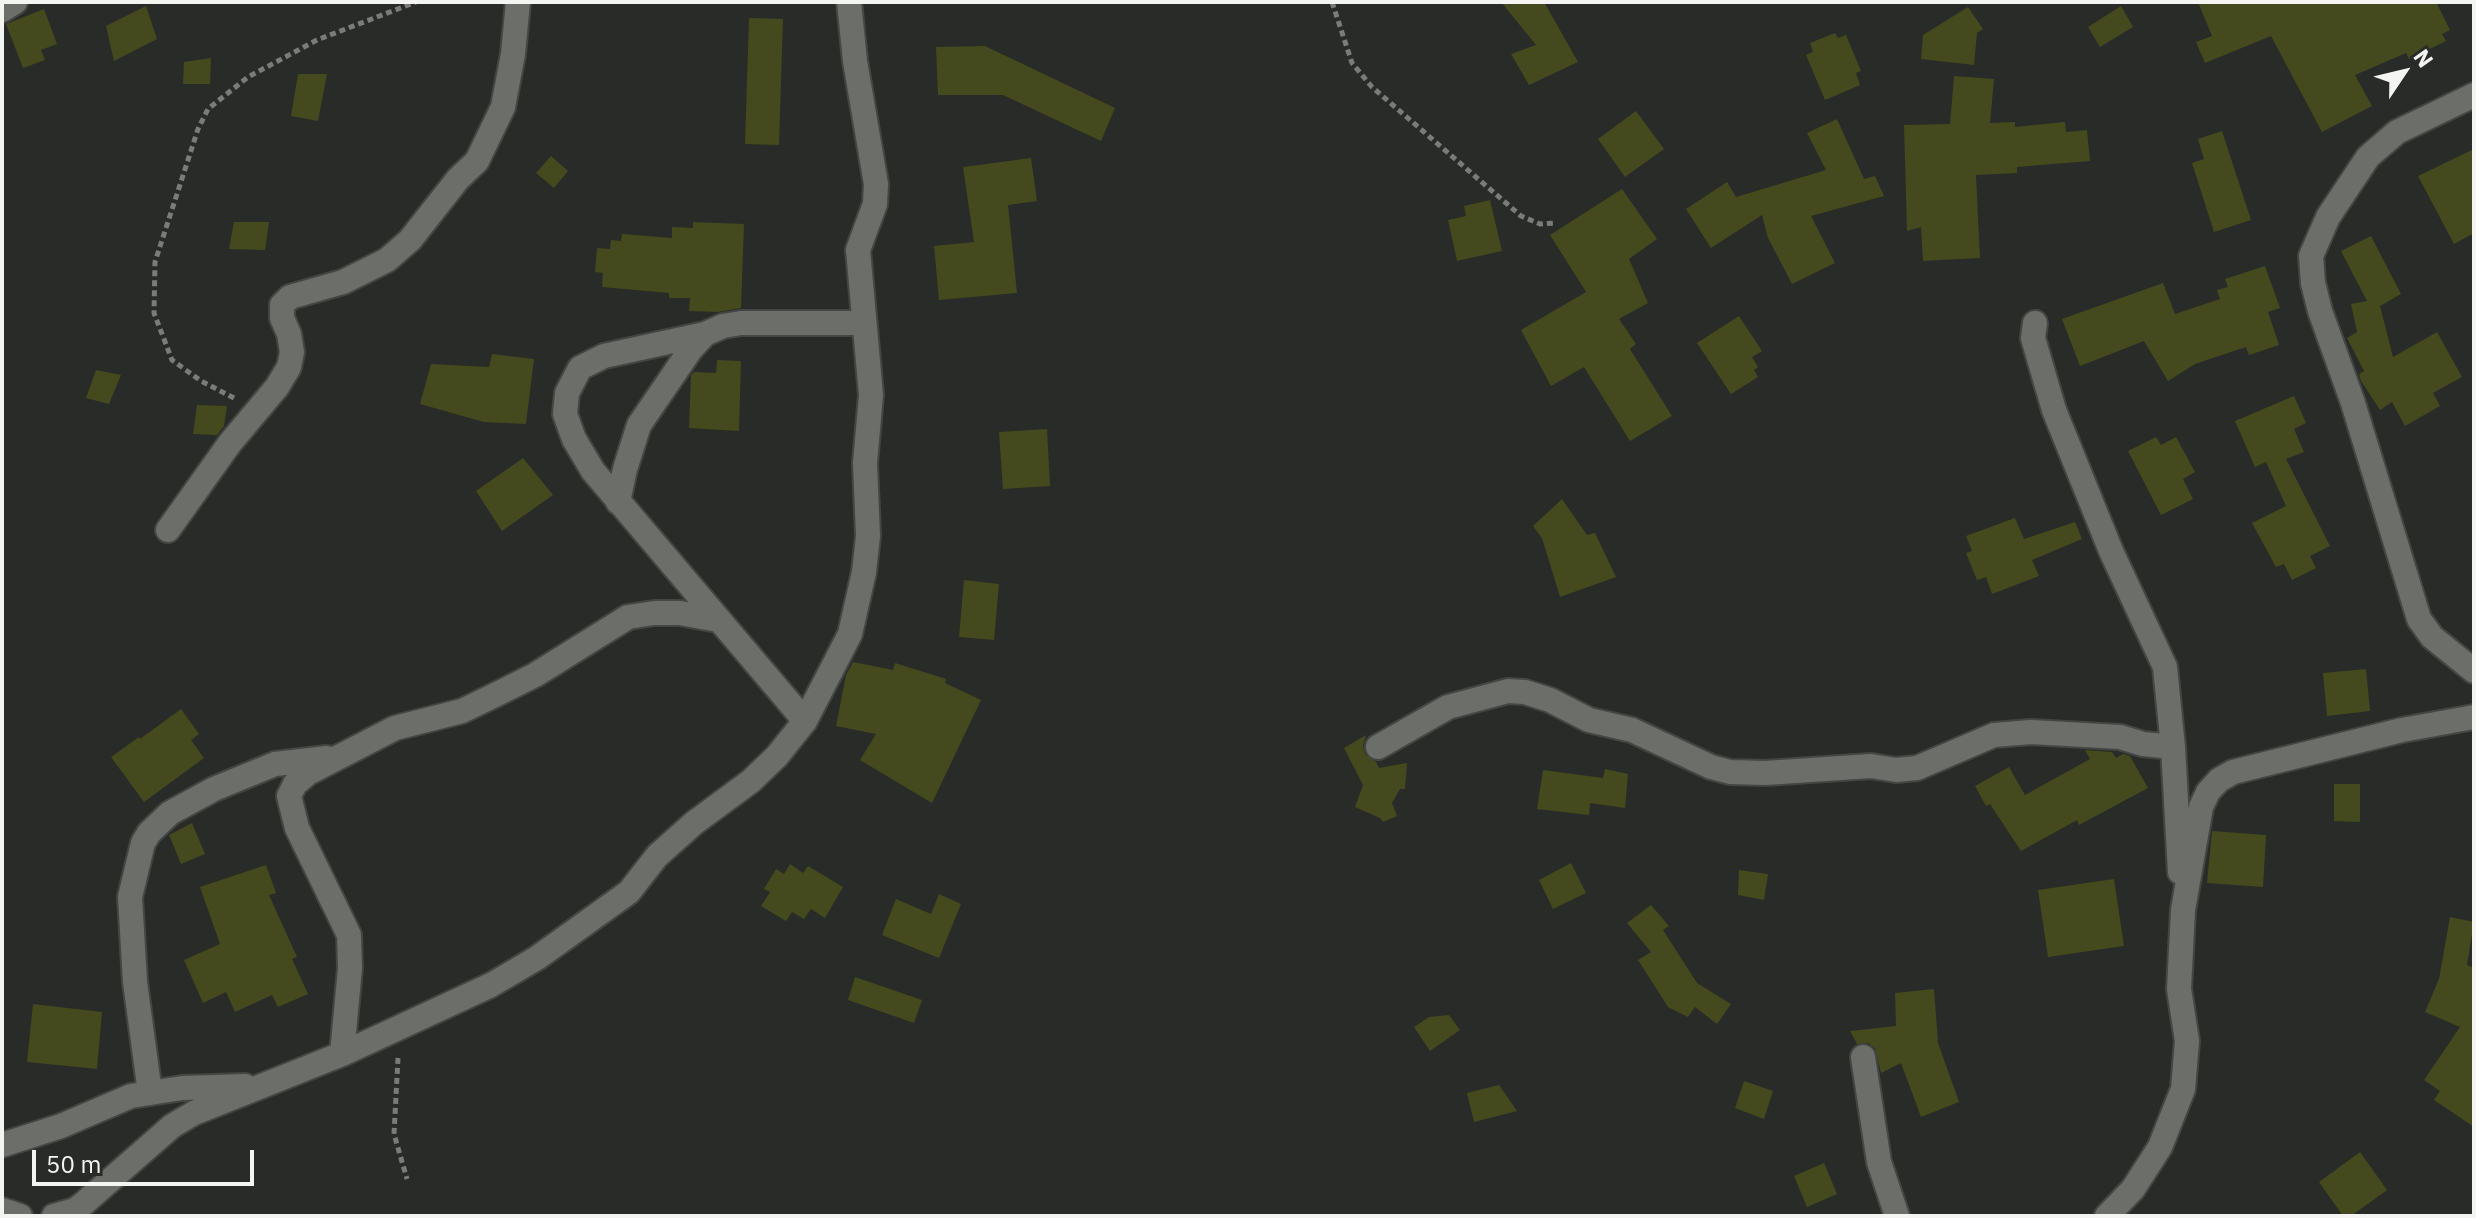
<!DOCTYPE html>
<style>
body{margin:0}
#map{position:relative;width:2476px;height:1218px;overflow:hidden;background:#292b28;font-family:"IBM Plex Sans",sans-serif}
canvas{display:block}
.frame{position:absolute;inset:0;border:4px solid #f4f5f3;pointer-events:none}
.north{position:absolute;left:2364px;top:32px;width:80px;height:80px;-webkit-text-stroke:6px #292b28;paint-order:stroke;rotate:55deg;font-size:22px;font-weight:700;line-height:32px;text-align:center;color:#f4f5f3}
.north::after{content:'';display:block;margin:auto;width:28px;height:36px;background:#f4f5f3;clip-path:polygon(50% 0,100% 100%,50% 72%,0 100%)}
.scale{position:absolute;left:32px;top:1150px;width:222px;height:36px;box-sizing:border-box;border:4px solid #f4f5f3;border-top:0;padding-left:10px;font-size:24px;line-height:28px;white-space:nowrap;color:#f4f5f3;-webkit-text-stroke:6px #292b28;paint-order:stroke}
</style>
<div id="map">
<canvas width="2476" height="1218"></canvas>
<div class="frame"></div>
<div class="north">N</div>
<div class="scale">50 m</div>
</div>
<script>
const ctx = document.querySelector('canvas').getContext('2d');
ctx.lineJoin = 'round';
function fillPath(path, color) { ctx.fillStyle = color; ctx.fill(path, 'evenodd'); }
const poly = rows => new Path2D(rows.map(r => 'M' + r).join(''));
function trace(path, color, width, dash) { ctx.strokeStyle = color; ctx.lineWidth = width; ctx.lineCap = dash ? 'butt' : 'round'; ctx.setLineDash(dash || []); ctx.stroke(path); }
const building = poly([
 [1501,2,1544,2,1578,62,1529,85,1511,54,1536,45],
 [2198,2,2436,2,2450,30,2442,34,2446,41,2409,59,2406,53,2355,75,2372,106,2322,132,2271,36,2205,63,2196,42,2212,36],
 [146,6,157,39,114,61,106,26],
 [2121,6,2133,27,2100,47,2088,27],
 [1968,7,1983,29,1977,33,1974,65,1921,59,1923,35],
 [44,9,57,44,41,50,45,60,23,68,6,24],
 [749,18,783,19,779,145,745,144],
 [1835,33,1838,38,1846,35,1861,71,1856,73,1860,85,1825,100,1806,55,1813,52,1810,43],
 [985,46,1115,108,1101,141,1003,95,938,95,936,47],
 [211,58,210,84,183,84,184,62],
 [298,74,327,74,318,121,291,116],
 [1954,76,1994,79,1990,123,2015,122,2015,127,2065,122,2066,132,2087,130,2090,161,2017,167,2017,173,1976,175,1980,258,1923,261,1921,227,1907,231,1904,125,1950,124],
 [1636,111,1664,149,1625,177,1598,139],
 [1837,119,1864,179,1875,176,1884,196,1811,216,1835,263,1792,284,1768,238,1762,215,1711,248,1686,209,1727,182,1736,197,1826,170,1807,133],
 [2222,131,2251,220,2214,232,2192,163,2204,159,2198,139],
 [2474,149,2474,233,2454,244,2418,176],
 [551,156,568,171,554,188,536,173],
 [1031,158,1037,201,1008,205,1017,293,939,300,934,246,974,242,963,167],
 [1622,189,1657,239,1629,259,1648,303,1619,319,1636,344,1630,349,1672,416,1630,441,1584,367,1551,386,1521,330,1586,292,1550,235],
 [1490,200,1502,251,1457,261,1448,220,1466,216,1464,206],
 [234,222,269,222,265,250,229,249],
 [693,222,744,224,741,308,718,312,689,311,690,298,669,298,669,293,602,287,603,273,595,272,597,248,610,249,611,240,621,241,622,234,672,238,672,227,693,228],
 [2371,236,2401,294,2380,306,2393,357,2437,332,2462,377,2433,393,2440,406,2405,426,2392,402,2380,410,2361,381,2359,374,2364,371,2347,338,2357,332,2351,304,2367,301,2341,251],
 [2265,266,2280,308,2268,312,2279,345,2249,355,2246,347,2195,364,2168,381,2144,341,2080,366,2062,319,2163,283,2175,314,2220,299,2217,290,2228,287,2225,279],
 [1739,316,1762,351,1752,357,1758,367,1754,370,1758,377,1731,394,1697,343],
 [492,354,534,359,526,424,484,422,420,404,431,364,489,367],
 [717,360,741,361,739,431,689,428,691,375,694,372,716,373],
 [96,370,121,375,109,404,86,398],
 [2294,396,2306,423,2294,429,2304,452,2286,459,2330,546,2310,556,2316,568,2292,580,2284,564,2276,567,2252,523,2286,506,2266,462,2255,467,2235,421],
 [197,405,227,406,224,426,217,435,193,434],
 [1047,429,1050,486,1003,489,999,432],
 [2156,437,2161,445,2176,437,2195,472,2183,479,2193,499,2161,515,2128,451],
 [523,458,553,495,502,531,476,491],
 [1562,499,1587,535,1595,533,1616,577,1560,597,1542,538,1533,526],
 [2015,518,2024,539,2075,522,2082,539,2032,560,2039,576,1992,594,1986,577,1977,580,1966,553,1972,551,1966,536],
 [964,580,999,584,994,640,959,637],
 [853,662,893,670,895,663,946,679,945,683,981,700,932,803,860,760,876,734,836,726,846,675],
 [2366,669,2370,711,2327,716,2323,673],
 [181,709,199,734,191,740,204,758,144,802,111,757,139,737,140,739],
 [1366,735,1363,746,1365,754,1376,762,1379,768,1407,763,1405,789,1400,789,1392,803,1397,816,1383,822,1380,818,1355,807,1363,785,1344,748],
 [2085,750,2112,752,2116,758,2123,754,2130,756,2148,788,2079,825,2077,820,2021,851,1990,804,1986,806,1975,786,2009,767,2025,795,2090,759],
 [1605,769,1628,774,1625,808,1590,803,1589,815,1537,809,1543,770,1603,778],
 [2334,784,2360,784,2360,822,2334,821],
 [192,823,205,854,181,864,169,835],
 [2212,831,2266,835,2263,887,2207,883],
 [1571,863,1586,893,1553,909,1539,880],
 [790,864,803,873,808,866,843,887,825,918,811,909,804,919,792,912,786,921,761,906,770,892,764,889,776,869,784,874],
 [266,865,276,893,269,895,297,957,292,959,308,994,278,1007,272,995,235,1012,226,992,203,1003,184,960,220,944,200,887],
 [1739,870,1768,874,1764,900,1738,895],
 [2114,879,2124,946,2048,957,2038,890],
 [939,894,961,904,939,958,882,935,896,899,931,914],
 [1651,905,1669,926,1663,930,1697,983,1731,1004,1717,1024,1695,1007,1688,1017,1668,1007,1638,960,1651,952,1627,923],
 [2450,917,2474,922,2467,965,2474,968,2474,1127,2434,1100,2440,1091,2424,1080,2460,1027,2425,1012,2439,979],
 [855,977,922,1000,914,1023,848,1000],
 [1934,989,1938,1043,1959,1102,1921,1117,1901,1063,1881,1073,1875,1048,1868,1043,1857,1044,1850,1031,1896,1026,1895,993],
 [33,1004,102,1012,97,1069,27,1062],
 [1449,1015,1460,1030,1430,1051,1414,1027,1429,1017],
 [1744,1081,1773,1091,1764,1119,1735,1108],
 [1499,1085,1517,1111,1474,1122,1467,1093],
 [2360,1152,2387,1190,2351,1216,2343,1216,2319,1182],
 [1824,1163,1837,1194,1807,1207,1794,1176]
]);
const path = poly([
 [1332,2,1352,63,1372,87,1521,216,1540,224,1555,223],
 [234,398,201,381,172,360,154,313,155,262,198,129,208,109,248,77,317,40,416,2],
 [398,1058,394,1134,407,1179]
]);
const minor = poly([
 [2,10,15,2],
 [2474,95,2397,132,2368,157,2328,217,2311,256,2313,283,2320,311,2353,403,2419,619,2432,637,2474,671],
 [2035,323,2033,338,2054,410,2111,551,2165,667,2173,747,2180,872],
 [705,334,604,356,580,368,567,393,565,414,574,439,593,471,805,721],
 [618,502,625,469,639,425,691,349,705,334,723,326,741,323,863,323],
 [168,530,230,443,277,387,289,367,292,352,289,334,282,318,282,305,290,297,343,282,387,260,410,240,458,179,477,161,503,107,513,54,518,2],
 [1378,747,1448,707,1508,691,1525,692,1550,700,1589,720,1632,730,1711,767,1730,772,1765,773,1871,766,1896,770,1917,768,1994,735,2031,732,2120,737,2143,744,2173,747],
 [342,1054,350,968,349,935,297,828,289,796,295,784,308,773,395,728,462,711,495,695,535,675,628,617,654,613,680,613,718,620],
 [1863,1057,1879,1162,1897,1216],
 [150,1093,135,982,130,897,143,843,149,833,170,813,214,789,275,764,327,758],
 [2,1145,61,1126,131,1096,182,1088,245,1086],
 [2,1210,20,1216],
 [54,1216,75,1210,83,1204,172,1126,194,1113,342,1054,491,985,537,958,629,892,657,856,694,823,751,781,777,756,805,721,850,634,864,572,868,536,865,463,871,395,858,250,875,204,876,184,855,61,849,2],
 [2107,1216,2133,1189,2160,1147,2183,1089,2187,1041,2179,989,2183,910,2201,807,2208,792,2219,780,2233,772,2402,730,2474,717]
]);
fillPath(building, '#444a1d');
trace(minor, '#444643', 28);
trace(path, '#7a7c79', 5, [6, 4]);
trace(minor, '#6c6e6a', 24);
</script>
